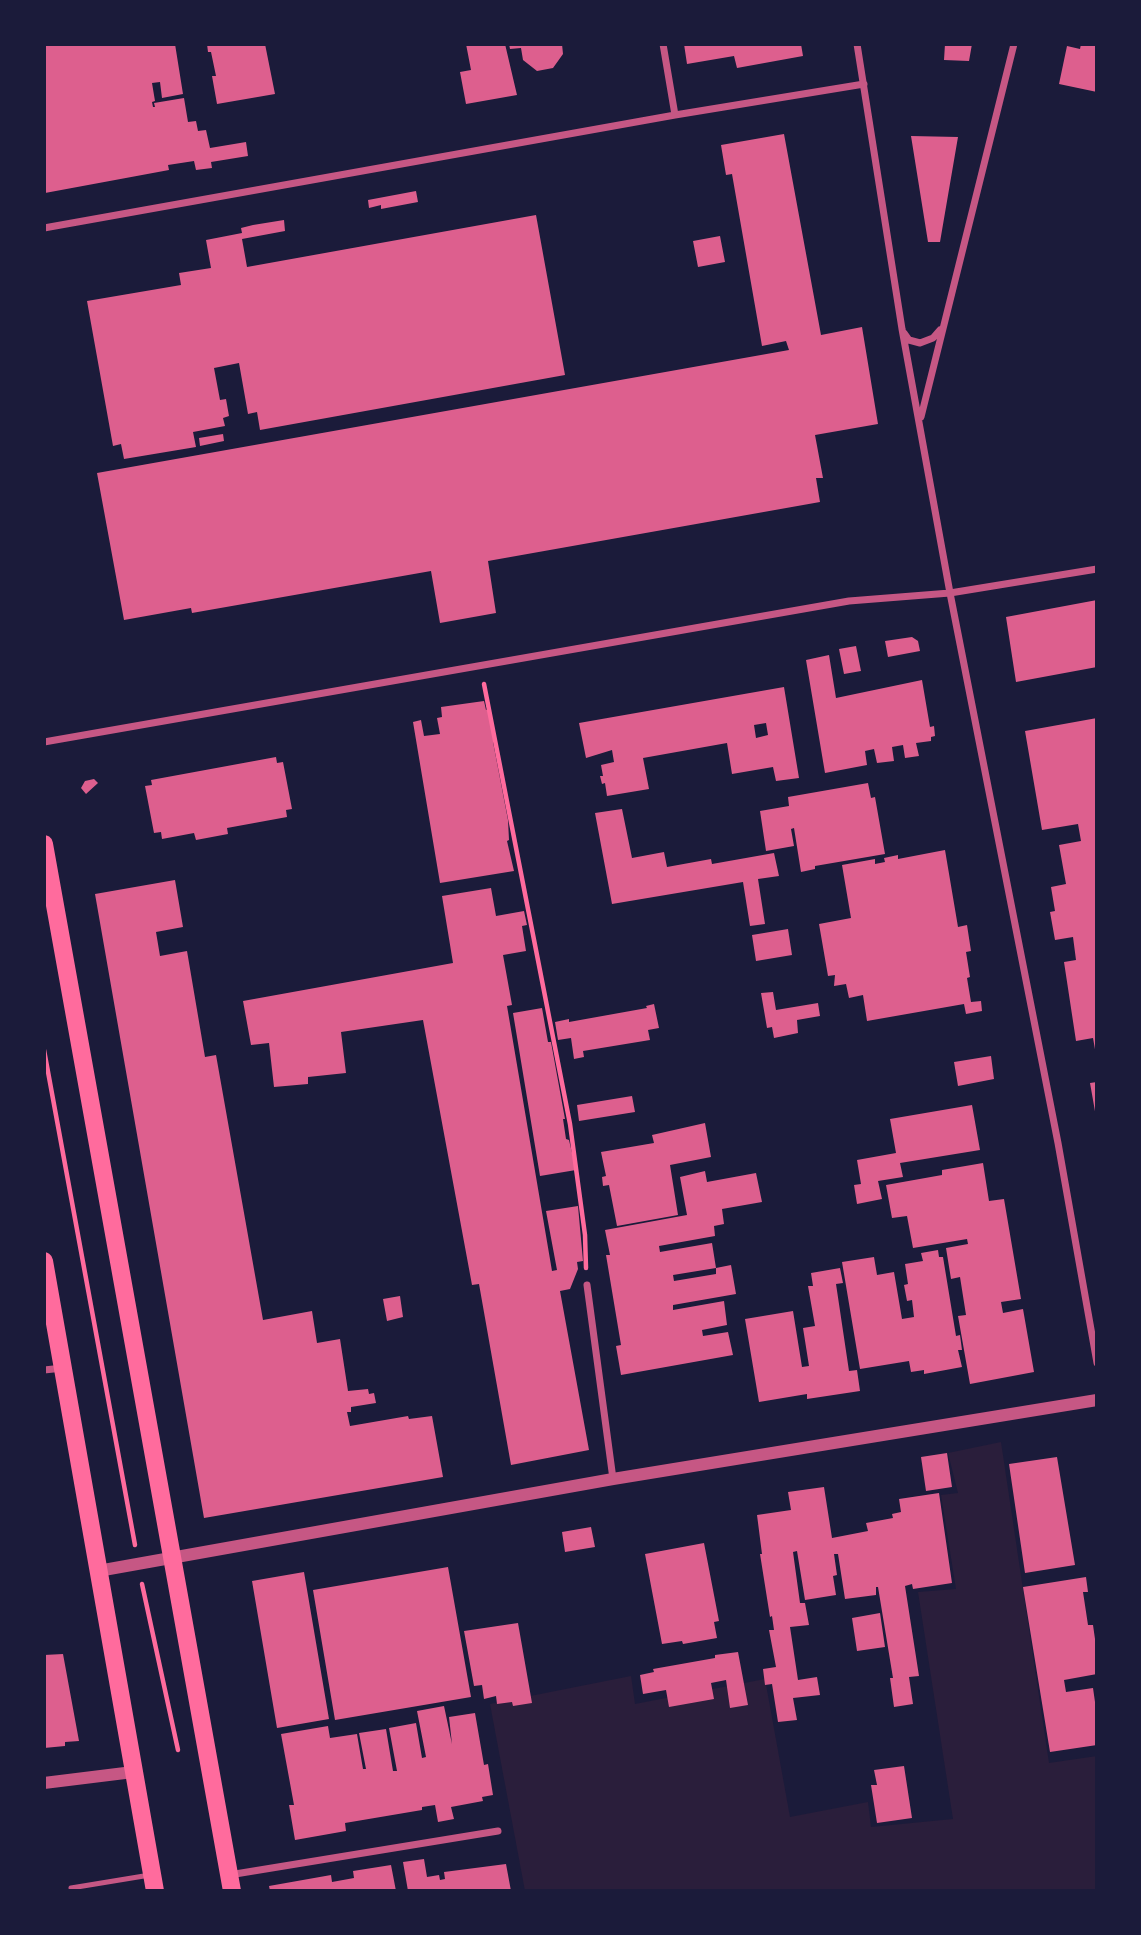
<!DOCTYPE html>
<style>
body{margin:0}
#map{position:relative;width:1141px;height:1935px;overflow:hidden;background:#1b1b3a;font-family:"DM Sans",sans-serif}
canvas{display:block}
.frame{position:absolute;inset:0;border:46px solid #1b1b3a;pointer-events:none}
</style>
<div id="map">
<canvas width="1141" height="1935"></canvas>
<div class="frame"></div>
</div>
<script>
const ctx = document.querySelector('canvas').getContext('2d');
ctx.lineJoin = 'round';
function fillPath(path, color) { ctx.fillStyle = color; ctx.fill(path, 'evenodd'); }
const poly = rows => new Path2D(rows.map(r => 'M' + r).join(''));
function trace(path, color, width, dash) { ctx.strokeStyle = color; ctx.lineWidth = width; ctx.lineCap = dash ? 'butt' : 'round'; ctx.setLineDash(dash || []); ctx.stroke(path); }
const green = poly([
 [1001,1442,1049,1763,1097,1756,1097,1891,525,1891,490,1704,631,1676,635,1704,765,1679,790,1817,868,1802,871,1827,953,1819,918,1592,956,1589,941,1495,958,1493,948,1453]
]);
const building = poly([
 [44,44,175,44,183,94,162,98,160,82,152,83,155,101,152,102,153,107,155,107,154,103,184,98,188,122,196,121,198,131,206,130,210,148,246,142,248,156,211,162,212,168,196,170,194,161,168,165,169,170,45,193],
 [207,44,265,44,275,94,217,104,212,76,216,76,211,52,208,52],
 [466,44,505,44,517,95,466,104,460,72,471,70],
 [509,44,562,44,563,54,553,68,537,71,523,60,521,48,510,49],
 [684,44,801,44,803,56,737,68,734,56,687,64],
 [945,44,972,44,969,61,944,60],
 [1081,44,1097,45,1097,92,1059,84,1067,46,1080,49],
 [784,134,821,335,862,327,878,424,815,435,823,478,816,478,820,502,488,561,496,613,440,623,431,571,192,613,191,608,124,620,97,473,789,350,786,341,762,346,732,174,726,175,721,145],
 [911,136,958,137,940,242,928,242],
 [416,191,418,202,381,209,381,205,369,208,368,200],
 [536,215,565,375,260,430,257,412,248,414,239,363,214,368,220,400,226,399,229,416,223,418,225,426,193,432,196,447,124,459,121,444,113,446,87,301,181,285,179,273,211,268,206,240,242,233,241,228,253,225,284,220,285,231,242,239,247,267],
 [720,236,725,262,698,267,693,241],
 [223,434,224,441,200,446,199,438],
 [1097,600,1097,667,1016,682,1006,617],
 [912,637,918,641,920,651,888,657,885,641],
 [856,646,861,671,844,674,839,649],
 [829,655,836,698,922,680,930,727,934,726,935,736,931,737,931,741,916,743,919,756,905,758,903,745,892,747,894,761,877,763,874,749,865,751,867,765,825,773,806,660],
 [784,687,799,778,776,781,773,767,732,774,727,743,643,758,649,789,607,796,605,783,602,784,600,776,603,776,601,765,614,762,612,750,586,758,579,723],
 [766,723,768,735,756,738,754,725],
 [484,701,486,710,488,709,495,742,493,742,508,820,509,840,507,841,514,871,440,883,413,722,421,720,424,736,440,734,437,718,442,717,441,707],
 [1097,718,1097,1054,1096,1055,1093,1038,1076,1041,1064,962,1076,960,1073,937,1055,940,1050,912,1055,911,1051,887,1066,884,1059,845,1081,841,1078,824,1042,830,1025,731],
 [276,757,277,763,283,762,292,809,286,810,287,817,227,828,228,834,196,840,194,833,162,839,161,832,154,833,145,786,152,785,151,780],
 [94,779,98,783,86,794,81,788,85,781],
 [868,783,871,798,875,797,885,854,815,866,815,869,801,872,794,828,791,829,794,846,766,851,760,811,789,806,788,797],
 [622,809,632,858,664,852,667,867,711,859,712,864,774,853,779,876,758,879,765,924,750,926,743,882,612,904,595,813],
 [945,850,958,927,967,925,971,951,966,952,970,977,967,978,971,1002,981,1001,982,1011,966,1014,964,1004,867,1021,863,995,849,998,846,984,834,986,835,975,828,976,819,924,851,918,842,865,875,859,875,864,885,862,884,858,898,855,898,859],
 [175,880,183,927,156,932,160,956,187,951,205,1057,216,1055,263,1320,312,1311,317,1343,340,1339,348,1391,368,1389,369,1394,374,1393,376,1403,351,1407,351,1412,347,1412,350,1426,408,1416,409,1419,432,1416,443,1477,204,1518,95,894],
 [491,888,496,916,524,911,527,925,522,926,526,951,503,955,512,1005,507,1006,552,1271,557,1270,546,1211,578,1206,583,1261,577,1262,578,1269,570,1289,560,1291,589,1450,511,1465,479,1284,472,1285,423,1020,341,1032,346,1073,308,1077,308,1084,274,1087,269,1043,251,1045,243,1001,453,963,442,896],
 [788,929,792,955,756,961,752,935],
 [773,992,776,1010,818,1003,820,1016,797,1020,798,1033,774,1038,772,1027,767,1028,761,993],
 [654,1004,659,1028,648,1030,650,1040,583,1051,584,1057,574,1059,571,1038,558,1040,555,1022,569,1019,569,1022,647,1008,646,1006],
 [542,1008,548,1042,551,1042,565,1119,563,1119,566,1139,569,1140,576,1170,540,1176,513,1013],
 [991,1056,994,1079,958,1086,954,1062],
 [1097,1082,1097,1117,1096,1117,1090,1083],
 [632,1096,635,1112,579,1121,577,1105],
 [972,1105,980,1150,900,1163,903,1177,878,1181,882,1199,857,1204,854,1185,861,1184,857,1160,896,1153,890,1119],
 [705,1123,711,1157,670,1165,678,1215,617,1226,609,1185,603,1186,602,1177,606,1176,601,1152,654,1143,652,1135],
 [983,1163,989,1201,1004,1199,1021,1299,1001,1302,1003,1313,1023,1309,1034,1372,970,1384,958,1316,966,1315,960,1277,951,1279,946,1248,968,1244,967,1239,913,1248,907,1216,892,1218,886,1185,942,1175,942,1170],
 [705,1171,707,1182,756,1173,762,1202,722,1209,724,1224,714,1226,715,1236,659,1246,660,1252,712,1243,716,1268,673,1275,674,1281,716,1274,716,1268,731,1265,736,1294,673,1305,673,1310,724,1301,727,1325,702,1330,703,1336,728,1332,733,1355,621,1375,616,1346,621,1345,606,1255,610,1255,605,1230,687,1215,680,1177],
 [938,1250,939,1257,943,1257,956,1336,960,1335,962,1350,958,1350,962,1367,924,1374,924,1370,911,1372,909,1361,860,1369,842,1262,874,1257,877,1275,894,1272,902,1319,914,1317,912,1300,907,1301,904,1285,908,1284,905,1264,923,1261,921,1253],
 [840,1268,843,1283,836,1284,849,1371,857,1370,860,1391,807,1399,807,1394,759,1402,745,1319,793,1311,802,1367,809,1366,803,1328,815,1326,808,1286,813,1286,811,1273],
 [400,1296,403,1317,387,1321,383,1299],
 [947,1453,952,1487,926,1491,921,1457],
 [1057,1457,1075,1565,1025,1573,1009,1464],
 [824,1487,832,1538,868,1531,866,1523,893,1518,892,1514,901,1512,899,1499,939,1493,952,1583,913,1589,912,1584,905,1586,919,1676,909,1677,913,1704,894,1707,890,1678,893,1678,878,1587,876,1587,876,1595,845,1599,838,1554,834,1554,837,1575,833,1576,836,1595,805,1600,797,1551,793,1552,800,1603,805,1603,809,1625,790,1627,798,1680,817,1677,820,1695,793,1698,797,1720,778,1722,772,1684,765,1685,763,1669,776,1667,769,1630,774,1630,772,1616,770,1617,760,1554,762,1554,757,1515,791,1510,788,1492],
 [591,1527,595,1547,565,1552,562,1532],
 [704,1543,719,1621,714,1622,717,1638,683,1644,682,1641,662,1644,645,1554],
 [448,1567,471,1697,335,1720,313,1590],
 [304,1572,329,1719,277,1728,252,1581],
 [1086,1577,1088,1592,1083,1592,1088,1625,1093,1625,1097,1653,1097,1674,1064,1680,1066,1692,1093,1688,1095,1702,1097,1702,1097,1745,1050,1752,1023,1587],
 [880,1613,885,1647,857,1651,852,1618],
 [518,1623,532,1703,513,1706,512,1702,497,1704,496,1696,484,1699,482,1685,474,1686,464,1631],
 [738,1652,748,1705,730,1708,726,1680,711,1683,714,1699,669,1707,666,1690,643,1694,640,1675,654,1672,653,1669,715,1658,715,1655],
 [63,1654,79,1741,65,1742,65,1746,44,1748,44,1655],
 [444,1706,452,1744,449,1717,475,1713,484,1765,488,1764,493,1795,482,1797,483,1801,451,1807,454,1819,438,1822,435,1805,422,1807,422,1810,345,1823,346,1831,295,1840,289,1805,294,1805,281,1734,328,1726,330,1738,357,1734,363,1769,366,1769,359,1733,386,1729,393,1771,397,1771,389,1728,416,1723,422,1758,426,1757,417,1711],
 [904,1766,912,1818,877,1823,871,1785,877,1785,874,1770],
 [424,1859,427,1877,439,1875,440,1880,445,1879,444,1872,506,1864,511,1891,408,1891,403,1862],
 [391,1865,396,1891,270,1891,269,1886,331,1875,332,1882,354,1878,353,1871]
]);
const path = poly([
 [484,684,570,1124,585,1235,586,1268],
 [44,1050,135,1545],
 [142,1584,178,1750]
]);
const service = poly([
 [71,1888,150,1875]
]);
const minor = poly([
 [663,44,675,115],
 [857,44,902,329,950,593,1058,1143,1097,1363],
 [44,228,675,115,864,84],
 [904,333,909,340,920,343,933,338,940,330],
 [921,417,1014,44],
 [44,742,849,601,950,593,1097,569],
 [587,1285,613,1479],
 [44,1370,63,1368],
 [229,1875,498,1831]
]);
const tertiary = poly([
 [98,1571,613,1479,1097,1400],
 [44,1783,133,1772]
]);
const primary = poly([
 [44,844,232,1891],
 [44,1261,155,1891]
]);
fillPath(green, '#2a1e3b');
fillPath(building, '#dd5f8e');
trace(path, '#ff6b9d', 4.5);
trace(service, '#c65784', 5);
trace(minor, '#c65784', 7);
trace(tertiary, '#c65784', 12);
trace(primary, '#ff6b9d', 18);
</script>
